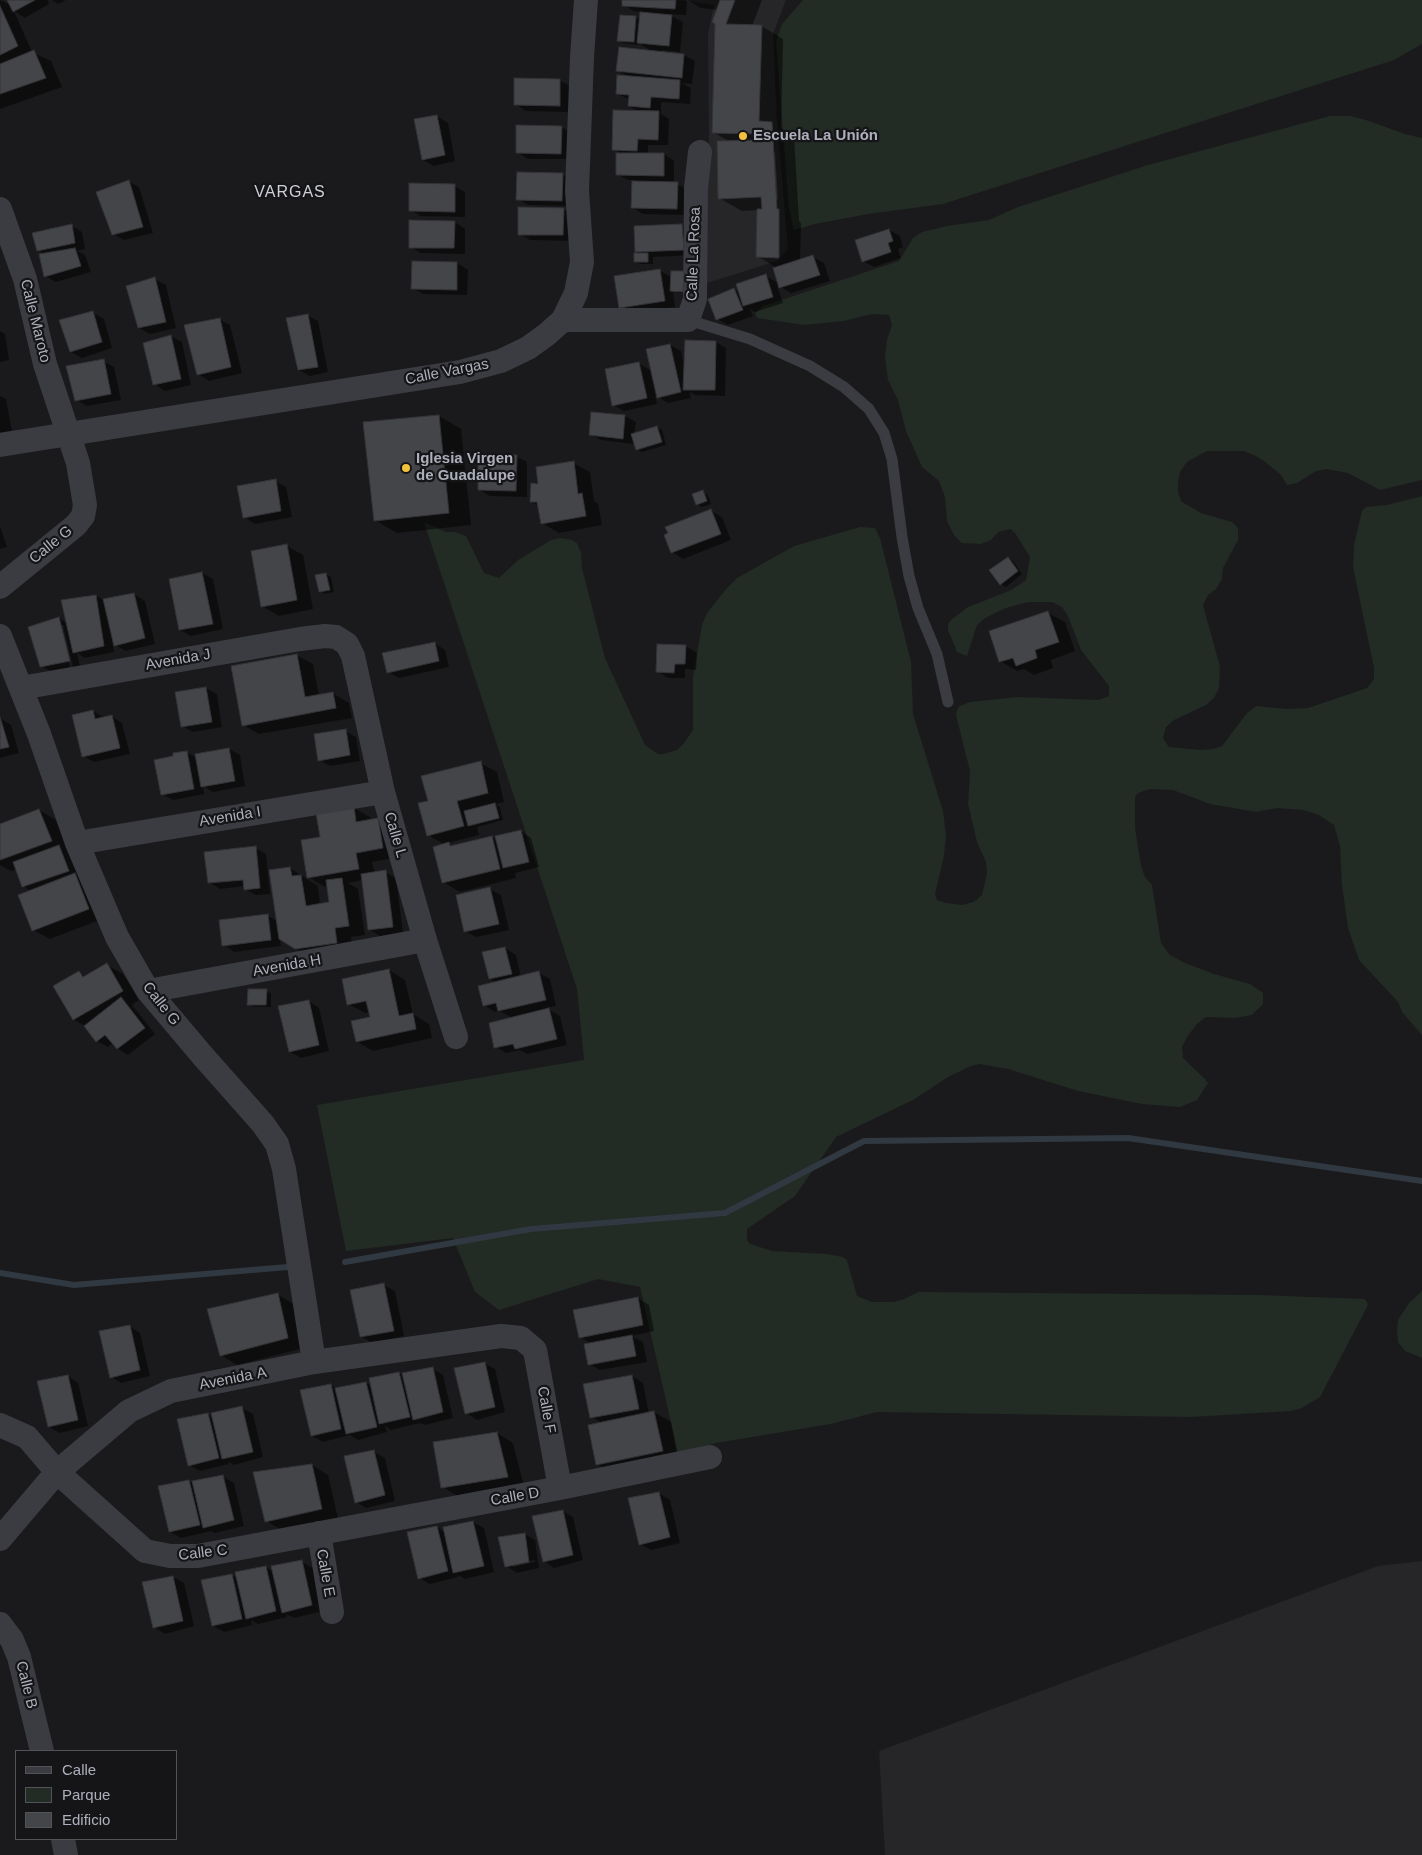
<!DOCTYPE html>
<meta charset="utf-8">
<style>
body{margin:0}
#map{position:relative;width:1422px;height:1855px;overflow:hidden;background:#1a1a1c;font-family:Helvetica,sans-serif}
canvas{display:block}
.legend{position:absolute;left:15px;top:1750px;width:162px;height:90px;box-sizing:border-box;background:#151517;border:1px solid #525359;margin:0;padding:6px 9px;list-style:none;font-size:15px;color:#adb0bc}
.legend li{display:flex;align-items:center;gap:10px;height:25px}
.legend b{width:25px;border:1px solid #525359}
</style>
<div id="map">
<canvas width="1422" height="1855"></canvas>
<ul class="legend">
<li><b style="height:6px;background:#3b3c41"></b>Calle</li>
<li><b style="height:14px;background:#222b24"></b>Parque</li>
<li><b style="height:14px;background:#444549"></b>Edificio</li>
</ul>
</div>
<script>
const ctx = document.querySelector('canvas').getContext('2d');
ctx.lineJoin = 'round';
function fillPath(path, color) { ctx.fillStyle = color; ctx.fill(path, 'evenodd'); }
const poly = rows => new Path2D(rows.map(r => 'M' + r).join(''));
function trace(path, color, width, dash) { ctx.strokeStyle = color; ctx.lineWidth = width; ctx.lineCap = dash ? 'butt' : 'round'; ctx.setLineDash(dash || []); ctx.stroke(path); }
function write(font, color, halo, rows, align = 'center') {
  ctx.font = font + ' Helvetica,sans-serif'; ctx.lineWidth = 4.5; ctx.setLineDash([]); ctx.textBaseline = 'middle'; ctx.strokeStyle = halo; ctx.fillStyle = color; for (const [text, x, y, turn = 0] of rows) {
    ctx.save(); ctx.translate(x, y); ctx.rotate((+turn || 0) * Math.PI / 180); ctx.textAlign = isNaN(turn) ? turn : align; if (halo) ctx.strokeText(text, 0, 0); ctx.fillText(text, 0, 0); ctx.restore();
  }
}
const built = poly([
 [678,0,786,0,773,34,777,120,788,249,777,261,704,284,709,153,708,34,714,5],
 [1422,1561,1422,1855,885,1855,879,1751,1378,1566]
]);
const green = poly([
 [803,0,1422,0,1422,44,1394,60,943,204,868,214,815,224,794,230,789,209,776,41,782,24],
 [1330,116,1350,116,1366,120,1405,134,1422,138,1422,480,1380,490,1348,473,1326,469,1316,471,1297,483,1287,485,1281,475,1264,461,1254,455,1243,451,1207,451,1187,462,1180,472,1178,483,1178,493,1182,502,1201,513,1232,522,1238,528,1238,540,1223,568,1222,579,1216,589,1208,595,1203,605,1220,667,1219,688,1214,698,1206,705,1174,720,1166,727,1163,738,1169,747,1201,750,1213,749,1222,746,1247,713,1256,706,1287,709,1308,708,1367,688,1374,679,1374,668,1353,567,1354,545,1362,511,1366,507,1387,505,1422,496,1422,1035,1402,1012,1398,1002,1359,960,1348,928,1342,885,1340,846,1334,825,1319,815,1303,810,1277,808,1256,812,1210,804,1173,790,1150,789,1138,793,1135,797,1135,828,1141,866,1145,877,1152,885,1161,943,1170,955,1185,963,1214,974,1250,984,1263,993,1263,1004,1252,1015,1235,1018,1206,1017,1197,1024,1187,1037,1182,1047,1183,1058,1205,1079,1208,1083,1197,1100,1180,1107,1142,1104,1078,1091,1008,1069,979,1064,971,1066,948,1077,913,1100,836,1137,795,1196,747,1229,747,1240,750,1244,772,1251,826,1254,843,1257,847,1260,857,1296,872,1302,894,1302,904,1299,918,1292,1259,1295,1365,1299,1368,1304,1366,1309,1320,1397,1302,1408,1291,1411,1191,1417,877,1412,831,1424,716,1443,678,1453,640,1287,598,1279,499,1310,475,1292,453,1238,346,1251,317,1105,584,1060,577,989,424,522,446,532,455,532,466,536,484,573,499,578,518,560,551,540,561,538,572,540,577,543,581,553,582,568,605,658,645,745,658,754,663,754,677,750,684,743,693,730,693,676,702,625,707,613,726,589,737,578,794,546,860,527,875,528,880,538,911,662,913,714,943,811,946,835,944,856,935,894,937,900,946,903,962,905,974,902,982,895,987,873,986,862,977,842,968,804,970,771,956,715,957,710,960,706,970,702,1018,697,1099,700,1109,696,1109,686,1081,650,1068,616,1062,607,1052,602,1028,602,1006,608,985,618,977,625,967,656,957,652,948,630,948,624,952,619,968,607,1009,591,1022,583,1026,580,1030,557,1015,533,1010,529,998,532,991,540,981,544,962,543,954,535,947,521,945,497,939,481,922,467,906,431,898,400,888,380,885,357,887,340,892,325,889,315,872,314,844,321,804,325,757,318,755,313,763,306,899,261,913,238,922,232,947,226,989,220,1018,207,1148,165],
 [1422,1291,1422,1358,1405,1351,1398,1342,1397,1331,1398,1320,1409,1303]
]);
const shadow = poly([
 [0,0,11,5,9,0,48,0,49,4,25,18,14,11,32,52,51,61,62,87,0,109],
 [52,0,66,0,58,4],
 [624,0,687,0,686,15,668,14,683,22,680,52,662,50,662,53,684,55,695,61,692,84,682,83,691,88,690,104,661,102,661,114,669,119,668,145,648,145,648,154,664,154,674,161,674,183,688,189,687,215,643,214,633,208,633,180,628,180,617,174,622,154,614,149,640,112,629,106,629,100,617,93,630,78,618,70,653,52,639,43,638,45,623,43,618,40,636,17,640,20,641,12,634,11,623,5],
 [687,0,762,0,752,26,761,26,783,39,781,128,794,136,799,221,801,223,800,260,813,257,824,263,830,281,791,293,777,285,783,303,755,312,750,309,753,316,728,325,717,319,734,290,740,293,765,276,779,283,777,268,757,256,758,210,742,211,719,198,730,142,713,132,718,10,701,8],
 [773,152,775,152,778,199,775,200],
 [559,80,570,86,570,112,526,111,515,104],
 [437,116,448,123,455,161,434,166,423,160],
 [562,127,572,134,572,159,528,159,517,152],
 [562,174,573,181,572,206,528,205,518,199],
 [128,181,139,187,153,233,124,240,113,234],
 [454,186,465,192,465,217,421,216,410,210],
 [564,209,574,216,574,241,530,240,519,234],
 [455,222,465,229,465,254,421,253,410,247],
 [682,225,693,232,694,255,653,257,653,264,640,264,635,262,642,255,636,251],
 [72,226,82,232,85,249,77,251,85,255,91,272,56,282,45,276,45,255,38,250],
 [889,230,900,236,903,247,898,249,901,258,874,267,863,261],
 [457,263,468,270,467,295,423,294,412,288],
 [660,271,672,277,684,273,688,294,673,292,675,307,631,313,620,307],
 [155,279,166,285,176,328,150,334,139,328],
 [93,313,104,319,112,348,82,358,71,352],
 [307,315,318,321,328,372,310,376,299,370],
 [219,319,230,325,242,373,209,381,198,374],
 [0,331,5,334,9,360,0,362],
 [171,336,182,342,191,385,165,391,154,384],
 [716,342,726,348,725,396,695,395,690,392,691,398,668,403,655,395,657,404,624,411,613,405,638,363,652,371,670,345,681,351,684,366],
 [103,361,114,367,121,400,87,406,76,400],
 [0,396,6,399,13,437,0,440],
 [439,416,461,429,471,525,397,533,375,520],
 [625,416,636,422,634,434,656,427,662,430,666,445,642,452,637,449,634,439,633,444,601,440,590,434],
 [516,456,527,462,527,497,490,496,479,490],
 [573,463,590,472,594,501,598,504,602,525,559,533,542,523,539,506,531,502,540,485],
 [275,481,286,487,292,517,255,524,244,517],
 [703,492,708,495,711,504,702,507,697,504],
 [711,511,722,517,731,540,683,559,672,552],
 [0,526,7,547,0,549],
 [287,546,303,555,313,609,279,616,262,606],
 [1008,558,1013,561,1022,574,1006,587,1001,584],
 [202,573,213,579,223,629,191,636,180,630],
 [326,574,331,577,334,592,325,594,320,591],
 [134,594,145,601,155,644,126,651,115,645,114,639,112,639,114,652,85,658,77,653,80,667,52,672,41,666,59,618,67,623,96,596,104,600],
 [60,625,63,625,73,667,70,668],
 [1048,613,1065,622,1075,651,1051,660,1053,668,1034,675,1024,669,1017,671,1000,661],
 [434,643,445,650,449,667,399,678,388,672],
 [658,645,686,646,697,653,696,670,685,669,685,678,668,678,657,671],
 [296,655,313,664,319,696,332,693,349,703,352,718,259,734,243,725],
 [206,688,217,694,222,727,193,732,182,726],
 [93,711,105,718,111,716,122,723,130,754,94,762,83,756],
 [0,718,11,725,19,753,0,758],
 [345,731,356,737,360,761,330,766,319,760],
 [229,749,240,755,245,786,213,792,203,786,204,794,173,800,162,794,186,752,197,758],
 [480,763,497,772,504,802,495,804,500,807,503,820,477,827,479,835,448,843,454,847,492,837,497,841,521,831,531,838,539,867,515,873,516,878,460,892,443,882,445,845,428,835,429,802],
 [354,808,370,817,371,820,378,819,394,829,399,857,372,862,375,873,385,872,396,878,403,933,380,936,369,929,363,880,348,883,358,889,365,935,351,937,353,952,313,958,280,939,281,946,234,952,224,945,268,916,278,921,290,868,318,886,320,905,330,904,328,886,325,887,308,877,321,838],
 [39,810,56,820,68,851,105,918,50,939,33,930,31,891,23,886,17,869,11,871,0,865,0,825],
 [255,848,266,854,270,894,256,895,245,889,245,886,220,889,209,882],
 [490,889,501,895,509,930,476,937,465,931],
 [505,948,516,955,521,977,539,973,550,979,556,1006,546,1008,560,1016,567,1045,527,1054,520,1050,506,1053,496,1047,513,1018,499,1011,495,1012,484,1005,497,983,490,979],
 [107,965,123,974,139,1000,132,1005,155,1034,128,1055,117,1048,113,1043,108,1047,97,1041,86,1026,74,1020,55,987,79,972,86,977],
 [389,970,405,980,413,1014,429,1024,432,1038,373,1051,357,1042,371,1018,370,1012,365,1013,348,1004],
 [266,991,271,993,271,1007,254,1007,249,1004],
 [309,1001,319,1008,329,1051,301,1058,290,1052],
 [384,1285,395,1291,404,1336,372,1343,361,1336],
 [278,1295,294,1304,304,1348,237,1365,221,1355],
 [638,1298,649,1305,654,1331,631,1336,643,1342,647,1362,600,1370,589,1364,592,1344,580,1337],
 [129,1326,140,1333,150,1376,121,1383,111,1377],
 [484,1363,495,1369,505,1412,477,1420,466,1413],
 [432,1368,443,1375,453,1418,425,1425,420,1423,391,1430,385,1426,387,1432,358,1440,350,1435,323,1442,312,1436,331,1385,337,1389,366,1383,372,1386,399,1373,402,1375],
 [68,1376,78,1383,88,1426,60,1433,49,1427],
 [632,1376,643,1383,649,1414,654,1412,671,1422,678,1460,614,1474,597,1464,602,1423,591,1417],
 [242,1408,253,1414,263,1457,234,1465,228,1461,229,1464,200,1471,189,1465,208,1414,214,1418],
 [497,1433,513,1443,524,1486,459,1497,443,1487],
 [374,1452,385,1458,395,1501,366,1508,356,1502],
 [312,1465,328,1475,338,1518,282,1530,266,1521],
 [223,1477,234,1483,244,1526,215,1533,211,1531,181,1538,170,1532,189,1481,194,1484],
 [659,1493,670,1500,680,1543,651,1550,640,1544],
 [562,1511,573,1517,583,1560,554,1568,544,1561],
 [473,1522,484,1528,494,1572,465,1579,458,1575,458,1577,430,1584,419,1578,437,1527,445,1532],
 [524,1534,535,1540,539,1568,517,1573,506,1566],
 [535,1560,535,1562,513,1567,513,1564],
 [302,1562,313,1568,323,1611,294,1618,286,1614,287,1617,258,1624,251,1620,252,1625,224,1632,213,1626,232,1575,238,1579,266,1567,274,1572],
 [173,1577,184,1583,194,1626,165,1634,154,1627]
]);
const stream = poly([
 [345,1262,531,1229,725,1213,864,1141,1128,1138,1422,1181],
 [0,1273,74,1285,288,1267]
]);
const building = poly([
 [7,0,35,0,13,12,7,0],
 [622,0,676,0,675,9,622,6,622,0],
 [720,0,735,0,726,24,762,25,759,121,772,122,777,209,779,209,779,258,756,257,757,209,762,209,761,197,718,199,717,141,758,140,758,134,712,133,715,24,712,22,720,0],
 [0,6,18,46,0,55,0,6],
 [640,12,672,15,669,46,637,43,640,12],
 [620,15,636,16,634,42,617,41,620,15],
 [619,47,684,54,682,78,616,71,619,47],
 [34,50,46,78,0,94,0,64,34,50],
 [617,75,680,80,679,99,651,97,650,108,628,106,629,95,616,94,617,75],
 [514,78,560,79,560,106,514,105,514,78],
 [613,110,659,111,658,140,638,139,637,151,612,150,613,110],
 [437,115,445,155,422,160,414,119,437,115],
 [516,125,562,126,561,154,516,153,516,125],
 [616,153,664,153,664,176,616,175,616,153],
 [517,172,563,173,562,201,516,200,517,172],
 [129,180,143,227,112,235,96,192,129,180],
 [632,181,678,182,677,209,631,208,632,181],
 [409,183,455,184,455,212,409,211,409,183],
 [518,207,564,208,563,235,518,235,518,207],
 [409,220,455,221,454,248,409,248,409,220],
 [72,224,75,243,37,251,32,233,72,224],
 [682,224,684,250,635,252,634,226,682,224],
 [889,229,893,241,888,243,891,252,862,262,855,240,889,229],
 [75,248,81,266,44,277,39,254,75,248],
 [634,253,648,253,648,262,634,262,634,253],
 [813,255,820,275,779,288,773,268,813,255],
 [412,261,457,262,457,290,411,289,412,261],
 [660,269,665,301,619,308,614,276,660,269],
 [671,271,684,271,683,292,670,291,671,271],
 [766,274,773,297,743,306,736,284,766,274],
 [155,277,166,322,138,328,126,286,155,277],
 [734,288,743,310,716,320,708,299,734,288],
 [93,311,102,342,70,352,59,320,93,311],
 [308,314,318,367,298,370,286,318,308,314],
 [220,318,231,367,197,375,184,325,220,318],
 [171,335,181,379,153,385,143,343,171,335],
 [685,340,716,341,715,390,683,390,685,340],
 [670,344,681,392,657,398,646,349,670,344],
 [104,359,111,394,75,401,66,366,104,359],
 [639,362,647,398,612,406,605,369,639,362],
 [591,412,625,415,623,439,589,435,591,412],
 [439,415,449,513,374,521,363,422,439,415],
 [657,426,662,442,636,450,631,434,657,426],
 [478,454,517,455,516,491,478,490,478,454],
 [574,461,578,494,582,493,586,516,541,524,537,502,530,502,531,483,538,484,536,467,574,461],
 [276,479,281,511,243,518,237,486,276,479],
 [703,490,707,501,696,505,692,494,703,490],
 [711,509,721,534,671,553,664,535,668,533,665,527,711,509],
 [287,544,297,600,261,607,251,551,287,544],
 [1008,557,1018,571,1000,585,989,570,1008,557],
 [202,572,213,624,179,630,169,579,202,572],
 [326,573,330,590,319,592,315,575,326,573],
 [134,593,145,638,114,646,103,599,134,593],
 [96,595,104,646,73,653,61,600,96,595],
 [1048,611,1059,642,1035,650,1037,658,1016,666,1013,658,999,662,989,631,1048,611],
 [59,617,70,661,40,667,28,627,59,617],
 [435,642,439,661,387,673,382,653,435,642],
 [657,644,686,645,685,664,675,664,674,673,656,672,657,644],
 [297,654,305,697,333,692,336,708,242,726,231,666,297,654],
 [206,687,212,722,181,727,175,692,206,687],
 [93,710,95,719,112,715,120,748,82,757,72,715,93,710],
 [0,717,9,747,0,749,0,717],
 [346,729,350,755,318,761,314,734,346,729],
 [229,748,235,781,201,787,195,754,229,748],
 [187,751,194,789,161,795,154,760,173,756,173,753,187,751],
 [481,761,488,793,457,801,464,826,427,836,418,803,428,801,421,776,481,761],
 [495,803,499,818,468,826,464,811,495,803],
 [354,806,356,822,378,818,383,848,356,853,359,869,307,878,301,840,320,837,316,813,354,806],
 [39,809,52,841,0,860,0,824,39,809],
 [521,830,529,862,503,868,495,836,521,830],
 [492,836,500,869,442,883,433,847,449,842,450,846,492,836],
 [59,845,69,871,22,887,13,862,59,845],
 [256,846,260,888,244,890,243,880,208,883,204,852,256,846],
 [290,867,292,876,301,875,306,906,329,902,326,880,342,878,349,926,335,928,337,943,295,949,279,939,269,870,290,867],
 [386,870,393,927,368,930,361,874,386,870],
 [75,873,89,909,32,931,18,895,75,873],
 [490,887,499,924,464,932,456,895,490,887],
 [268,914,271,940,222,946,219,920,268,914],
 [505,947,512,974,489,979,482,952,505,947],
 [107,963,123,991,73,1020,53,986,79,971,83,977,107,963],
 [389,969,399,1016,413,1013,416,1029,356,1042,351,1021,370,1017,366,1001,347,1005,342,979,389,969],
 [539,971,546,1000,498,1011,496,1003,483,1006,478,986,539,971],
 [248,989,267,989,266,1005,247,1005,248,989],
 [121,997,145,1028,117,1049,105,1035,96,1042,84,1026,121,997],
 [309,1000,319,1045,289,1052,278,1006,309,1000],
 [549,1008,557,1039,515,1049,513,1044,494,1048,489,1023,549,1008],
 [384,1283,394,1331,360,1337,350,1290,384,1283],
 [278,1293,288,1338,220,1356,207,1309,278,1293],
 [638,1297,643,1325,579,1338,573,1310,638,1297],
 [130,1325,140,1370,110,1378,99,1331,130,1325],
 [632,1335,636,1356,588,1365,584,1344,632,1335],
 [485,1362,495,1407,465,1414,454,1368,485,1362],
 [433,1367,443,1412,413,1420,402,1373,433,1367],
 [399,1372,410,1417,379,1424,369,1378,399,1372],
 [68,1375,78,1420,48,1427,37,1381,68,1375],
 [632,1375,639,1409,590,1418,583,1384,632,1375],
 [366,1382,377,1427,346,1434,335,1388,366,1382],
 [331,1384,341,1429,311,1436,300,1390,331,1384],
 [242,1406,253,1452,222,1459,211,1413,242,1406],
 [654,1411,663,1451,596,1465,588,1425,654,1411],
 [208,1413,219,1458,188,1466,177,1419,208,1413],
 [497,1432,508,1477,441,1488,433,1442,497,1432],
 [374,1450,385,1495,355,1503,344,1456,374,1450],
 [312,1464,322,1509,265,1522,253,1472,312,1464],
 [223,1475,234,1520,203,1528,192,1481,223,1475],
 [189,1480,200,1525,169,1532,158,1486,189,1480],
 [659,1492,670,1537,639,1545,628,1498,659,1492],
 [563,1510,573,1555,543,1562,532,1516,563,1510],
 [473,1521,484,1566,453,1573,443,1527,473,1521],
 [437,1526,448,1571,418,1579,407,1532,437,1526],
 [525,1533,529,1562,505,1567,498,1537,525,1533],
 [302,1560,312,1605,282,1613,271,1566,302,1560],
 [266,1566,276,1611,246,1619,235,1572,266,1566],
 [232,1574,242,1619,212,1626,201,1580,232,1574],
 [173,1576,183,1621,153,1628,142,1582,173,1576]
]);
const service = poly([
 [688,320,750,339,810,366,844,387,869,409,884,433,892,459,902,537,909,576,918,608,937,654,948,702]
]);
const minor = poly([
 [0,209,25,279,45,364,78,463,85,505,83,516,76,525,0,587],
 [563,320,688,320,695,299,696,188,700,152],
 [0,445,460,372,501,361,528,348,546,335,563,320,576,293,582,262,577,191,582,57,586,0],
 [0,636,39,734,77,843,117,937,148,991,202,1055,263,1124,277,1144,284,1169,314,1362],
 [21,688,300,639,325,636,336,637,347,644,353,656,383,792,425,940,456,1037],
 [77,843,383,792],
 [148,991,425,940],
 [0,1425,27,1437,57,1472,145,1551,170,1556,198,1556,560,1488,710,1457],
 [319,1533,332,1612],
 [0,1539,57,1472,129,1411,171,1391,314,1362,501,1336,521,1338,535,1350,560,1488],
 [0,1624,12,1640,19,1657,42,1751],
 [63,1839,66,1855]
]);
const markers = [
 [743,136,5,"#f2c23c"],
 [406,468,5,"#f2c23c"]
];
const poiNames = [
 ["Escuela La Unión",753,136],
 ["Iglesia Virgen",416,459],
 ["de Guadalupe",416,476]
];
const streetNames = [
 ["Calle La Rosa",694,254,-88],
 ["Calle Maroto",35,321,76],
 ["Calle Vargas",447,372,-11],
 ["Calle G",51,545,-39],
 ["Avenida J",178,660,-10],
 ["Avenida I",230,817,-9],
 ["Calle L",395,835,74],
 ["Avenida H",287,966,-10],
 ["Calle G",161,1004,52],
 ["Avenida A",233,1379,-11],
 ["Calle F",546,1410,80],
 ["Calle D",515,1497,-10],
 ["Calle C",203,1553,-7],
 ["Calle E",325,1573,80],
 ["Calle B",26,1685,76]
];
const neighbourhoodNames = [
 ["VARGAS",290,193]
];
fillPath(built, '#262629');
fillPath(green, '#222b24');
fillPath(shadow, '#0007');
trace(stream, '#303841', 6);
fillPath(building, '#444549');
trace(building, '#343438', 1);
trace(service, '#3b3c41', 11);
trace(minor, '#3b3c41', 24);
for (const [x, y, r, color] of markers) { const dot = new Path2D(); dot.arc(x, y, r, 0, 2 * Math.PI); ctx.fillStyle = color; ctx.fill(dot); trace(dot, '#151517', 2); }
write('bold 15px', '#adb0bc', '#151517', poiNames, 'left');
write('15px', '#adb0bc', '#151517', streetNames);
ctx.letterSpacing = '1px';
write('16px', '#ced0d8', '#151517', neighbourhoodNames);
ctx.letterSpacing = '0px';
</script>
